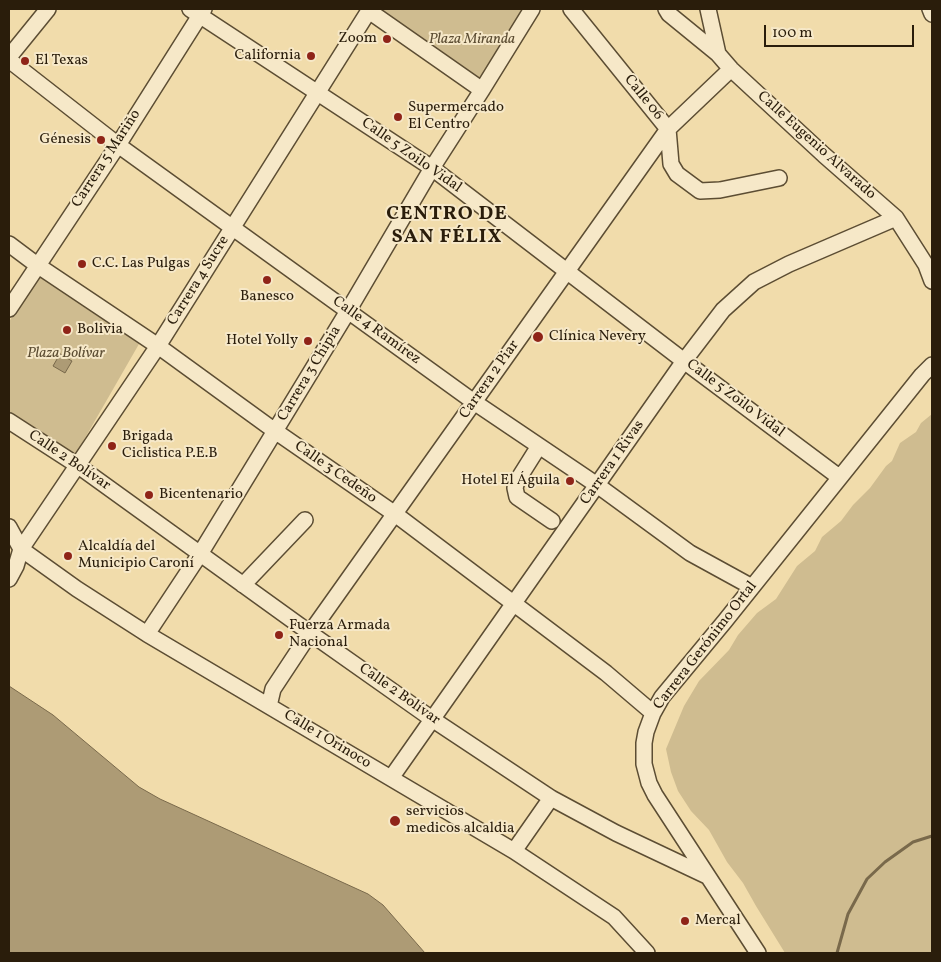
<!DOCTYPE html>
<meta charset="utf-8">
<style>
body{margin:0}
#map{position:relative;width:941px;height:962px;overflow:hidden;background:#f1dcab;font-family:Vollkorn,serif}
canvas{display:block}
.frame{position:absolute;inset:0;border:10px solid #2a1d0b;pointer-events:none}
.scale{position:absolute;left:764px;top:25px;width:150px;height:22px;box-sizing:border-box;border:2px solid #2a1d0b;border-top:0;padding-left:6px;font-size:15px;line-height:18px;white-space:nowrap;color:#2a1d0b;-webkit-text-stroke:4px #f6e8c8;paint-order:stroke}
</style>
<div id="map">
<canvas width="941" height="962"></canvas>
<div class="frame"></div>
<div class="scale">100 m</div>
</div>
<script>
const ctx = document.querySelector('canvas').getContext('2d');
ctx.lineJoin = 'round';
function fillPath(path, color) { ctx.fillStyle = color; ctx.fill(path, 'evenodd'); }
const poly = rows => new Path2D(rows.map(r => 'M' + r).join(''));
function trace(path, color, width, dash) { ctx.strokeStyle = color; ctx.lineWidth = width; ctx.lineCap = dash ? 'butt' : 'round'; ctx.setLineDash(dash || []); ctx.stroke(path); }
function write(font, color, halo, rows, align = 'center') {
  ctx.font = font + ' Vollkorn,serif'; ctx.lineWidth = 4; ctx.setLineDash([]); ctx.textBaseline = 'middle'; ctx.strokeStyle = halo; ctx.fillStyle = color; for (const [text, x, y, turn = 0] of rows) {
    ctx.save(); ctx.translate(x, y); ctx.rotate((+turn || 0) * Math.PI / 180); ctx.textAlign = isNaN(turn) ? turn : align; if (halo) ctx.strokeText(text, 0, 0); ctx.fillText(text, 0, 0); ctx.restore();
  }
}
const green = poly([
 [374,9,527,9,481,86],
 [44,263,143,337,77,452,68,455,9,412,9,322],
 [932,414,932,953,785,953,756,906,743,883,727,862,709,830,691,811,678,791,671,772,666,749,684,706,699,681,729,650,738,635,757,613,776,599,797,566,815,551,822,537,841,521,853,505,870,488,886,466,892,461,900,443,916,432,921,423]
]);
const water = poly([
 [60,354,72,361,65,373,53,366,60,354],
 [9,686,53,715,139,787,160,799,368,894,383,905,425,953,9,953,9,686]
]);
const stream = poly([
 [837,953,848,914,867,879,885,862,913,842,932,836]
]);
const minor = poly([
 [190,9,432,168,684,361,839,477],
 [571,9,668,129,671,164,677,174,700,191,720,190,779,178],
 [666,9,669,14,718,54],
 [708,9,718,54,731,69,824,155,896,218,926,265,932,281],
 [930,9,932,14],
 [369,11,482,90],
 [9,57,48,9],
 [9,60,118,145,474,402,597,485,690,553,752,587],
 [9,244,37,265,158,346,275,431,395,514,606,673,653,713],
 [9,309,118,145,204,9],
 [9,421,77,465,310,633,432,719,551,798,616,833,707,876],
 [539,446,517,481,515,488,517,497,552,521],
 [9,527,21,549,77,589,147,634,514,851,614,917,647,953],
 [9,579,16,566,21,549,158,346,370,9],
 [243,585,305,520],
 [147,634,200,554,275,431,348,311,432,168,482,90,532,9],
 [269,706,273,689,310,633,668,129,731,69],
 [391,778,684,361,723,310,754,282,789,264,896,218],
 [514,851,551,798],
 [758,953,655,795,649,783,644,764,644,743,646,732,653,713,662,697,725,621,922,375,932,365]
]);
const markers = [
 [387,39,5,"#8f2418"],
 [311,56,5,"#8f2418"],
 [25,61,5,"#8f2418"],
 [398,117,5,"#8f2418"],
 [101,140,5,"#8f2418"],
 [82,264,5,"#8f2418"],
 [267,280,5,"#8f2418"],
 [67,330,5,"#8f2418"],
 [538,337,6,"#8f2418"],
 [308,341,5,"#8f2418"],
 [112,446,5,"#8f2418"],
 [570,481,5,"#8f2418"],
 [149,495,5,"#8f2418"],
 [68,556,5,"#8f2418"],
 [279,635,5,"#8f2418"],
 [395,821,6,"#8f2418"],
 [685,921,5,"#8f2418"]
];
const poiNames = [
 ["Zoom",377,39,"right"],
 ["California",301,56,"right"],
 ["El Texas",35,61],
 ["Supermercado",408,108],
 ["El Centro",408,125],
 ["Génesis",91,140,"right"],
 ["C.C. Las Pulgas",92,264],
 ["Banesco",267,297,"center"],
 ["Bolivia",77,330],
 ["Clínica Nevery",549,337],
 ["Hotel Yolly",298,341,"right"],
 ["Brigada",122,437],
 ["Ciclistica P.E.B",122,454],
 ["Hotel El Águila",560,481,"right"],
 ["Bicentenario",159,495],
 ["Alcaldía del",78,547],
 ["Municipio Caroní",78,564],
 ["Fuerza Armada",289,626],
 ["Nacional",289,643],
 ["servicios",406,812],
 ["medicos alcaldia",406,829],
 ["Mercal",695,921]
];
const parkNames = [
 ["Plaza Miranda",472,40],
 ["Plaza Bolívar",66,354]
];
const streetNames = [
 ["Calle 06",643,98,51],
 ["Calle Eugenio Alvarado",816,146,42],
 ["Calle 5 Zoilo Vidal",411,156,35],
 ["Carrera 5 Mariño",107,159,-57],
 ["Carrera 4 Sucre",199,281,-58],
 ["Calle 4 Ramírez",376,331,36],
 ["Carrera 3 Chipia",310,374,-59],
 ["Carrera 2 Piar",490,380,-55],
 ["Calle 5 Zoilo Vidal",735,399,37],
 ["Calle 2 Bolívar",69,461,34],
 ["Carrera 1 Rivas",613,463,-55],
 ["Calle 3 Cedeño",335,473,35],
 ["Carrera Gerónimo Ortal",706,646,-52],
 ["Calle 2 Bolívar",399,695,35],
 ["Calle 1 Orinoco",327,740,31]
];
const districtNames = [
 ["CENTRO DE",447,215],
 ["SAN FÉLIX",447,238]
];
fillPath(green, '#cfbc90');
fillPath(water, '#ad9b75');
trace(water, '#79694b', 1);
trace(stream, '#79694b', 3);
trace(minor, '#5c4d33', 18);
trace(minor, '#f6e8c8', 15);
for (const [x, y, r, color] of markers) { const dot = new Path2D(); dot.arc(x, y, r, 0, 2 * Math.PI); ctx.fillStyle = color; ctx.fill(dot); trace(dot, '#f6e8c8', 2); }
write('15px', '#2a1d0b', '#f6e8c8', poiNames, 'left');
write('italic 15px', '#5c4d33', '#f6e8c8', parkNames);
write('15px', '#2a1d0b', '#f6e8c8', streetNames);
ctx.letterSpacing = '1px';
write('bold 20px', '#2a1d0b', '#f6e8c8', districtNames);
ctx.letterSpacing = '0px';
</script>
